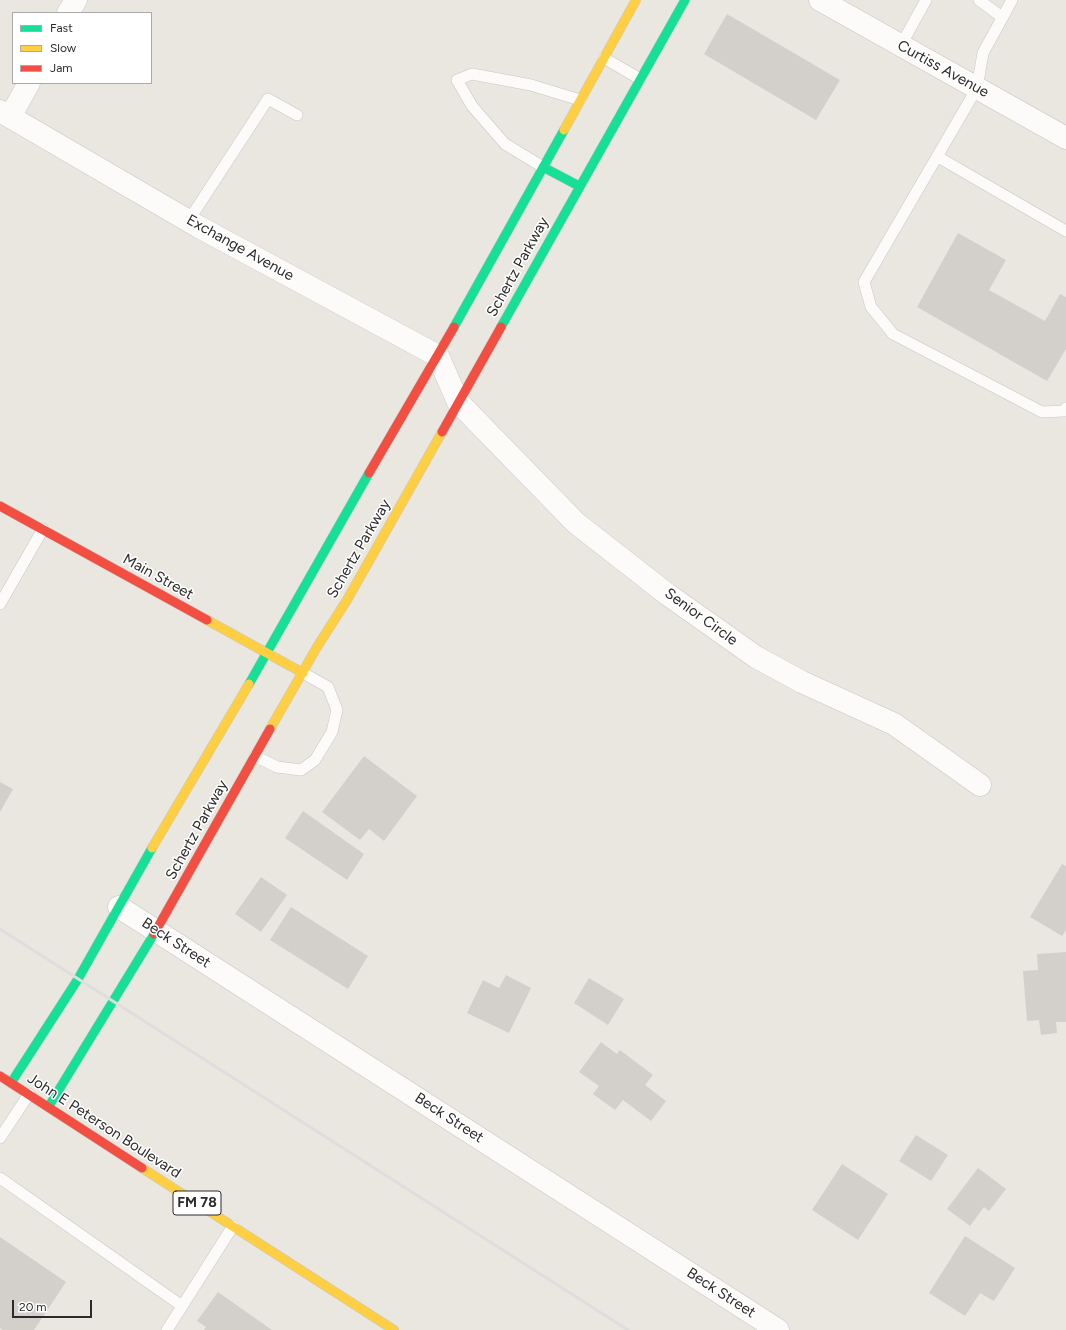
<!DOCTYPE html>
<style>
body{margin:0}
#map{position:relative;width:1066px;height:1330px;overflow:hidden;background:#eae7e0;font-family:Figtree,sans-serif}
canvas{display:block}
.legend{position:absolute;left:12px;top:12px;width:140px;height:72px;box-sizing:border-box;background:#fff;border:1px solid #aaa;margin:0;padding:5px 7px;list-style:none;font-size:12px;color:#2b2b2b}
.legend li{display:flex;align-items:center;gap:8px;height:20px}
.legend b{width:20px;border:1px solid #aaa}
.scale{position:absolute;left:12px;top:1300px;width:80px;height:18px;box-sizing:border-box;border:2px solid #2b2b2b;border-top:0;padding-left:5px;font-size:12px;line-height:14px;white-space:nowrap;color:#2b2b2b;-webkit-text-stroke:3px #fff;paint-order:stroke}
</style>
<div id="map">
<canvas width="1066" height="1330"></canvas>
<ul class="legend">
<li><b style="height:5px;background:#16e098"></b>Fast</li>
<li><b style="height:5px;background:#ffcf43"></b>Slow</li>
<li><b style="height:5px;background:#f24e42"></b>Jam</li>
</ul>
<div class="scale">20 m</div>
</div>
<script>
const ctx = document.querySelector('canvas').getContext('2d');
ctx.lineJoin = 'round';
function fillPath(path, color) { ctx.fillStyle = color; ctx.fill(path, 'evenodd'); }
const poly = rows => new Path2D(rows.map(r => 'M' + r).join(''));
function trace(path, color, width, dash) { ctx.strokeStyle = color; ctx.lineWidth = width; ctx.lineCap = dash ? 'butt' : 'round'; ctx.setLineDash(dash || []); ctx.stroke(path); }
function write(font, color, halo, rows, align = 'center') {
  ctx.font = font + ' Figtree,sans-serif'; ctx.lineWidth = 3; ctx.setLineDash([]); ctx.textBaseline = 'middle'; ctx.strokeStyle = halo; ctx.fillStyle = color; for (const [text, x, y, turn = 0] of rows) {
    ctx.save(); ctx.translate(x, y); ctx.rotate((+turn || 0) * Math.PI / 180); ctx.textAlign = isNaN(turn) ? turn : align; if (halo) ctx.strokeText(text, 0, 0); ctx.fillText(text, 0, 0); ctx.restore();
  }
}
const building = poly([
 [727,14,840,80,816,120,704,54],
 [958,233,1006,260,989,290,1045,321,1060,294,1066,297,1066,349,1047,381,917,307],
 [364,756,417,796,384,841,369,829,360,840,322,812],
 [0,782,13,789,0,812],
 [303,811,364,854,347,880,285,838],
 [1062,864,1066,866,1066,930,1062,936,1030,917],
 [261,877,287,895,261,932,235,914],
 [291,907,368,956,348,989,270,940],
 [1066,952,1066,1022,1056,1022,1057,1033,1041,1035,1039,1020,1027,1021,1023,971,1038,970,1037,954],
 [506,975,531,988,509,1033,467,1013,483,980,499,988],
 [589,978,624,999,608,1025,574,1003],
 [601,1042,617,1054,620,1050,653,1075,645,1085,666,1101,651,1121,623,1100,615,1110,593,1094,599,1086,579,1072],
 [916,1135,948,1155,931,1181,899,1161],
 [842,1164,888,1194,858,1240,812,1210],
 [978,1168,1006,1189,989,1211,984,1207,970,1226,947,1209],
 [965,1236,1015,1268,994,1301,980,1293,965,1316,929,1293],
 [0,1237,66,1282,34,1330,3,1330,0,1328],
 [218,1292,272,1330,204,1330,206,1327,197,1321]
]);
const lane = poly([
 [979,0,1002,17],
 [1012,0,983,53,977,88,864,282,871,307,893,334,1042,412,1064,411,1066,408],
 [901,45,926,0],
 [604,58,640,79],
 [938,157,1066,231],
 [543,167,505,144,472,106,457,80,472,74,531,85,580,100],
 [189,220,268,99,297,115],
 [0,604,43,529],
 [255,756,277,767,301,770,315,760,332,732,337,710,328,687,303,673],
 [0,1138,29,1094],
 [0,1178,182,1306],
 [167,1330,233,1226]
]);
const street = poly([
 [820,0,1066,138],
 [68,13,76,0],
 [0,111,199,227,438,356,458,402,576,523,667,594,756,657,802,682,894,724,980,785],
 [10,117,29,83],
 [119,907,778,1330]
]);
const fast = poly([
 [543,167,579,186],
 [454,327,564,130],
 [501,327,685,0],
 [249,684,369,473],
 [11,1083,78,979,152,848],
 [49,1106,154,934]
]);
const slow = poly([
 [564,130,636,0],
 [207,620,303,673],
 [270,729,317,647,347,600,442,432],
 [152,848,249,684],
 [142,1168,394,1330]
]);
const jam = poly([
 [442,432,501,327],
 [369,473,454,327],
 [0,506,207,620],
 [154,934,270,729],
 [0,1076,142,1168]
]);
const rail = poly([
 [0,929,628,1330]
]);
const shields = [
 [197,1203,48]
];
const shieldNames = [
 ["FM 78",197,1203]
];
const streetNames = [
 ["Curtiss Avenue",943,69,29],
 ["Exchange Avenue",240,248,29],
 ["Schertz Parkway",518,267,-61],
 ["Schertz Parkway",359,549,-60],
 ["Main Street",158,577,29],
 ["Senior Circle",701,617,36],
 ["Schertz Parkway",197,830,-61],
 ["Beck Street",176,943,33],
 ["Beck Street",449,1118,33],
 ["John E Peterson Boulevard",104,1126,33],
 ["Beck Street",721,1293,33]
];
fillPath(building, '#d3d0cb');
trace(lane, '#c7c6c6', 12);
trace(street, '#c7c6c6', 23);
trace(fast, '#c7c6c6', 10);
trace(slow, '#c7c6c6', 10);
trace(jam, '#c7c6c6', 10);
trace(lane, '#fcfbfa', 11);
trace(street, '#fcfbfa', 22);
trace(fast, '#16e098', 9);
trace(slow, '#ffcf43', 9);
trace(jam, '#f24e42', 9);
trace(rail, '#dededf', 3);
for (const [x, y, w] of shields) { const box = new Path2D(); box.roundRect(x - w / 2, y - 12, w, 24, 3); ctx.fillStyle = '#fff'; ctx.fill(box); trace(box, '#2b2b2b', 1); }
write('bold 14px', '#2b2b2b', null, shieldNames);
write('15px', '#2b2b2b', '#fff', streetNames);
</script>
